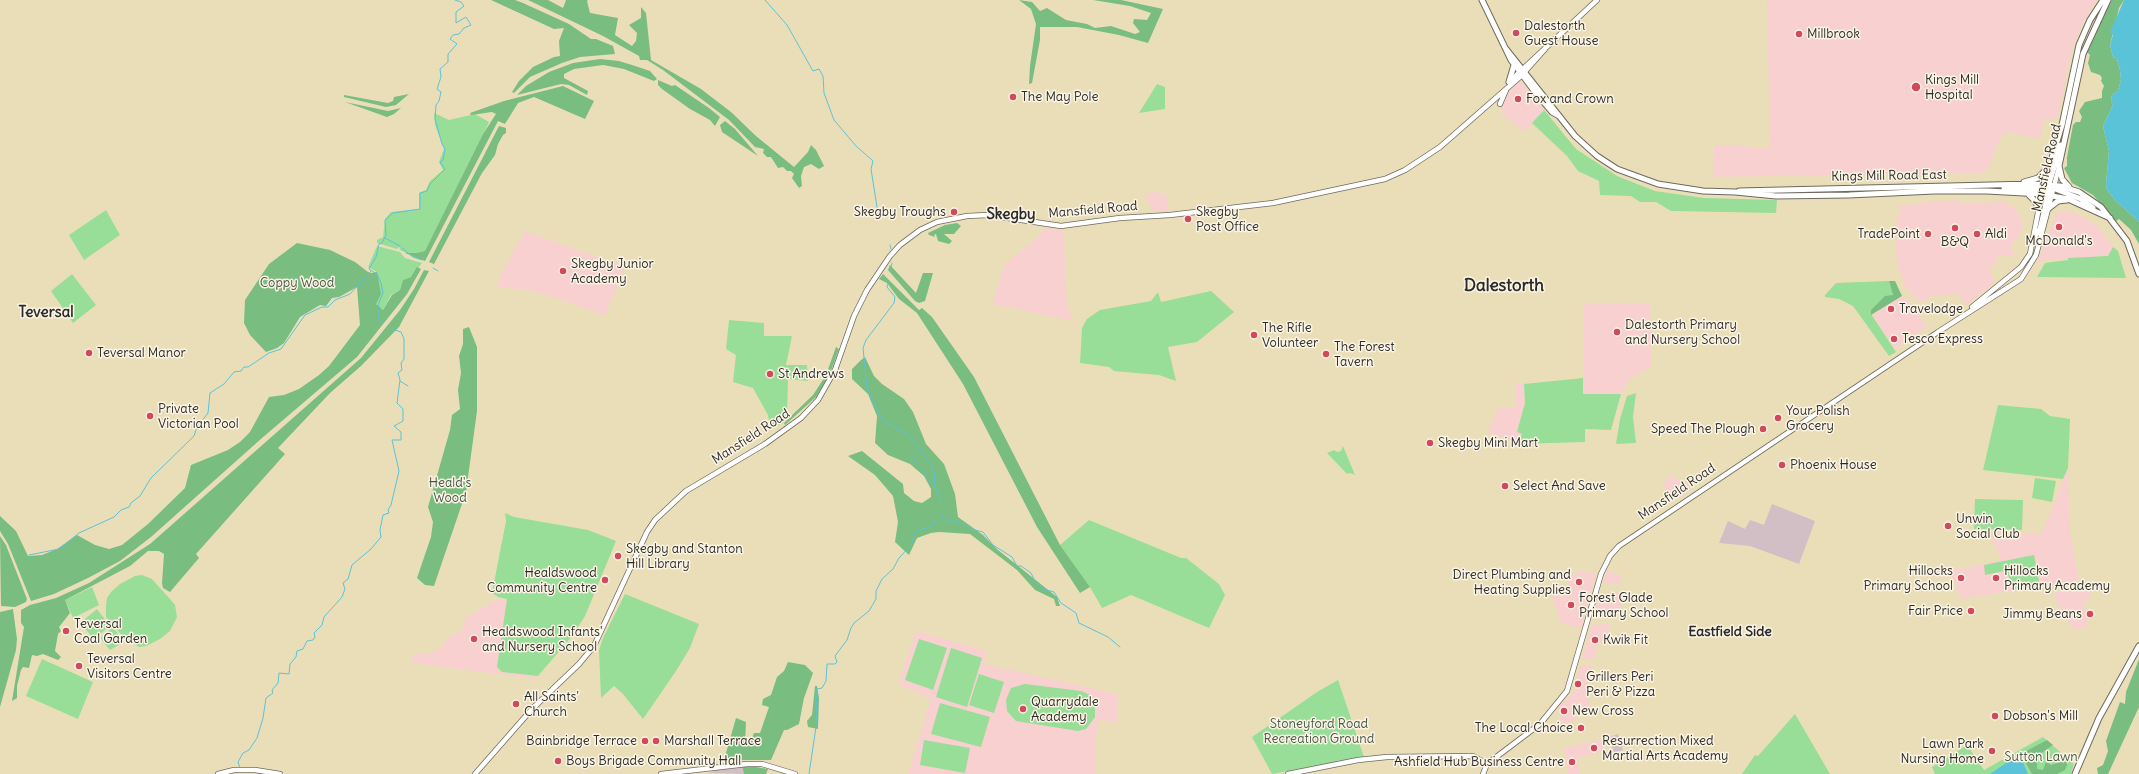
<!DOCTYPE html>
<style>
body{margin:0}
canvas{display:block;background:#eadeb9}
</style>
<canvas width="2139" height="774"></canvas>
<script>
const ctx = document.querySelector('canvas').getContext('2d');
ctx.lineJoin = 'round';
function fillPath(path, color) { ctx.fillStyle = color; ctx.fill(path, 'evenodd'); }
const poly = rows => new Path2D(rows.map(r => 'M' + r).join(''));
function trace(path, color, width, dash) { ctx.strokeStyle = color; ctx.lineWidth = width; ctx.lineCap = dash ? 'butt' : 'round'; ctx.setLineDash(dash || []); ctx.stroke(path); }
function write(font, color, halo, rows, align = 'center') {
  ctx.font = font + ' Delius,sans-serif'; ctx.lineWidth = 3; ctx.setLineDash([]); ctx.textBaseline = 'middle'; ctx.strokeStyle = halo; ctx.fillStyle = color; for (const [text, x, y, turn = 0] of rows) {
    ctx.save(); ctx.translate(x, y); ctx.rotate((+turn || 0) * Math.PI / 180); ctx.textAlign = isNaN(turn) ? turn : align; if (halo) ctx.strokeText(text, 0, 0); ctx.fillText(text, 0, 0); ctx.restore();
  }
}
const built = poly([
 [1767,0,2097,0,2081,27,2071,52,2058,116,2053,120,2044,120,2040,139,2008,132,2001,137,1988,169,1982,173,1713,177,1714,145,1747,145,1747,148,1770,148],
 [1518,82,1522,83,1544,110,1525,132,1501,114,1505,95],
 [1159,191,1160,195,1167,194,1169,212,1154,212,1144,195],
 [1961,200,1961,203,2005,202,2015,208,2021,218,2022,224,2020,235,2009,247,2013,247,2013,255,1998,256,1997,262,1989,269,1994,280,1993,284,1966,305,1958,294,1932,296,1921,303,1906,288,1897,264,1895,218,1900,217,1899,205,1921,204,1922,202],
 [2063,210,2080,215,2097,226,2113,247,2108,256,2038,261,2055,215],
 [1045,228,1061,230,1064,234,1066,288,1068,307,1073,321,992,304,1005,264,1031,243],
 [525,231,625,267,605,316,565,301,532,291,497,286,501,274],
 [1902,296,1913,306,1927,327,1894,349,1873,315],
 [1583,303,1650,303,1652,366,1631,378,1621,394,1583,394],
 [1516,382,1524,384,1525,403,1517,431,1522,434,1518,444,1488,432,1498,408,1516,407],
 [2068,468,2070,532,2079,580,1961,599,1950,571,2001,560,1990,534,2042,533],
 [1668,476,1686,482,1691,490,1680,497,1663,487],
 [1607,570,1622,576,1620,584,1603,582],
 [1581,572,1596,573,1581,628,1561,623,1552,597,1570,591,1565,577],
 [2084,586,2089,590,2091,599,2083,601,2088,627,2073,630,2056,600,2055,592],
 [1625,591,1618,615,1596,610,1599,595],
 [498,599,507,601,497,667,502,672,538,676,536,679,413,663,411,658,420,651,423,655,434,652,446,643,444,641,458,631,463,630,465,618],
 [1608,623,1611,639,1600,641,1600,645,1595,646,1597,657,1582,660,1591,626],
 [916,631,987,651,984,664,1117,694,1117,723,1099,719,1096,741,1096,774,908,774,931,699,898,684],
 [1591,664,1594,677,1586,679,1590,711,1575,714,1576,720,1561,724,1558,707,1574,692,1580,666],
 [1602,739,1604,749,1600,752,1577,758,1580,774,1568,774,1564,748]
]);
const industrial = poly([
 [1772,504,1815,521,1799,564,1750,546,1719,543,1728,521,1745,529,1750,520,1764,525],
 [1618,734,1623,750,1614,753,1609,737],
 [742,766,744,774,708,773,718,769]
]);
const green = poly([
 [1157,84,1165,87,1165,109,1139,113],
 [1544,110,1576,149,1617,176,1655,191,1704,198,1777,200,1776,213,1671,211,1656,202,1640,202,1631,196,1600,195,1599,181,1578,171,1567,156,1532,123],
 [434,113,449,120,475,114,489,122,421,260,400,250,399,247,397,249,377,243,377,240,383,237,385,219,391,212,419,209,419,193,426,190,430,181,443,170,439,162,444,149,435,125],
 [106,210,120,235,84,260,69,235],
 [377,246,400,252,405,258,422,263,411,277,403,280,400,290,391,295,383,310,376,304,377,272,368,267],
 [2113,247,2118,251,2126,278,2037,277,2045,263,2068,260,2068,258,2108,256],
 [72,274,96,305,73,323,51,291],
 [1889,281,1893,295,1871,314,1896,352,1889,356,1853,306,1839,299,1825,297,1825,295,1836,283],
 [1211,291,1234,312,1197,342,1168,347,1176,381,1159,375,1114,371,1109,367,1080,363,1082,328,1087,319,1100,310,1151,301,1158,292,1161,302],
 [729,320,764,323,764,336,792,336,786,365,807,365,808,381,788,379,787,416,784,423,770,428,768,415,753,388,733,382,736,355,726,349],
 [1583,378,1583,394,1621,394,1611,430,1585,429,1585,442,1518,444,1522,434,1517,432,1525,403,1524,384],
 [1636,393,1633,417,1636,443,1616,444,1620,419,1627,396],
 [1998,405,2041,409,2050,416,2070,419,2068,468,2063,479,1983,470],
 [1343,446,1355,475,1350,473,1347,474,1327,453,1334,450,1337,452,1341,451],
 [2035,478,2056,481,2052,502,2032,498],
 [1975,499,2023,500,2022,530,1974,529],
 [505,513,514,517,588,530,616,541,585,616,573,635,538,676,502,672,497,667,507,599,498,597,492,593,506,521],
 [1089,520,1181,558,1186,558,1219,584,1225,595,1209,628,1131,595,1102,608,1090,587,1060,545],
 [2034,555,2040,586,2014,590,2003,563,2004,571,1985,575,1984,565],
 [142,575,152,579,169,598,175,605,177,617,170,631,160,639,146,646,139,647,124,638,106,617,106,605,107,598,111,592,120,584,135,576],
 [92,587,99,605,73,618,65,600],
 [625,594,699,624,690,648,676,671,643,719,623,694,614,686,601,698,599,650,603,638],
 [97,609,110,626,94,639,80,623],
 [113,627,124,642,110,650,100,638],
 [919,639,947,648,933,690,905,680],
 [951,648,982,658,967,707,936,697],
 [42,659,93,682,78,719,26,696],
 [979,674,1004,682,994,713,969,705],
 [1338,680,1364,757,1272,774,1252,737,1317,692],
 [1025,684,1081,691,1090,695,1095,705,1095,717,1086,729,1078,731,1016,721,1007,711,1006,700,1011,688],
 [940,703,990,717,981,747,931,734],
 [1795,714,1830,774,1742,774,1755,755,1758,756],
 [2043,737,2074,764,2071,774,1935,774,1932,767,1967,745,1984,770],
 [924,740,970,748,965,773,920,765]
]);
const forest = poly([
 [491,0,515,0,523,3,569,24,591,39,596,39,613,46,615,54,580,57,562,63,530,77,514,93,512,92,519,81,533,67,554,57,560,56,559,41,564,28,554,29],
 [528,0,548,0,563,8,566,0,588,0,587,1,590,13,618,18,615,35,632,46,636,41,637,33,629,25,641,18,641,7,646,13,651,60,701,89,731,112,756,136,794,167,808,152,811,145,816,150,824,166,819,169,811,164,804,167,801,176,802,186,799,188,792,178,794,174,791,171,787,171,783,167,778,168,771,157,767,157,763,153,764,149,755,147,729,120,663,70,647,60,640,60,639,56,603,36],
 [1019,0,1032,2,1040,11,1047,8,1066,20,1087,24,1095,28,1111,26,1135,34,1140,32,1133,23,1134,19,1147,20,1151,13,1130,6,1093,0,1121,0,1163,9,1148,43,1119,35,1077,27,1040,27,1040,40,1032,83,1029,84,1030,66,1036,24,1031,9],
 [2112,0,2124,0,2119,8,2110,45,2113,57,2117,59,2120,70,2121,80,2118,91,2112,95,2111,101,2113,105,2103,126,2109,151,2106,184,2107,190,2115,200,2139,222,2139,244,2131,230,2119,219,2116,221,2093,195,2072,183,2064,168,2067,166,2067,157,2073,125,2076,122,2080,122,2082,117,2079,111,2085,102,2102,98,2102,91,2104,86,2101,81,2102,78,2100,75,2091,72,2088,63,2090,55,2087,52,2100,20],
 [600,59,619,61,632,65,650,71,657,79,654,81,624,69,603,65,574,69,564,74,564,78,588,91,587,95,569,85,561,84,517,95,526,86,549,72,573,63],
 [658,80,672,86,675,85,709,108,720,117,715,126,710,120,690,109,662,89,658,85],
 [563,86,594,101,585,119,534,97,518,103,505,124,498,121,425,261,405,253,417,253,425,251,483,134,496,114,492,112,471,115,470,113,504,101],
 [409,94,396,105,386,107,344,97,344,95,388,103,393,101,394,97],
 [345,102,388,111,401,108,394,114,387,117],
 [725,121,735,129,758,156,722,132,720,125],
 [499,126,506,128,506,133,503,135,498,144,495,155,482,173,434,264,429,262],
 [957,223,961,226,954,234,944,234,952,241,949,244,938,241,936,234,934,235,935,237,929,235,928,233,945,225],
 [297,243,330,250,355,262,368,272,371,273,377,272,381,294,376,304,383,310,392,295,400,290,403,280,411,277,417,267,421,269,407,294,357,357,262,438,151,537,120,561,88,578,54,594,31,601,8,544,0,531,0,516,16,531,28,556,42,555,57,549,77,535,95,545,109,549,122,545,148,524,185,488,191,465,228,450,240,442,250,432,269,397,284,395,299,389,319,375,329,366,360,325,357,287,339,297,332,298,326,306,320,305,300,317,284,343,277,348,266,352,250,335,244,323,245,300,269,264],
 [890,265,916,293,923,273,933,273,925,301,919,303,915,301,888,270],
 [424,270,429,271,399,327,361,366,330,393,278,448,285,454,196,554,199,558,170,592,163,588,162,583,164,554,159,551,148,551,130,566,65,600,70,613,59,627,61,631,58,634,55,651,61,657,58,660,43,654,37,656,32,655,29,668,23,667,21,670,17,686,17,698,12,701,24,627,21,623,21,610,30,605,56,598,89,583,150,544,361,358,400,310,414,289],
 [883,274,919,310,922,308,932,317,974,377,1060,545,1090,587,1080,593,1037,527,963,384,917,313,899,299,887,283,879,279],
 [1889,281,1895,281,1902,296,1871,315,1871,310,1885,296,1893,295],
 [469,327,477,347,477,411,466,492,434,586,425,585,417,578,431,537,433,522,428,507,450,430,452,415,460,409,458,390,461,373,459,356,463,344,463,329],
 [836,347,839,349,829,376,816,397,785,425,784,423,813,395,826,375],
 [865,357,874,376,882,384,904,399,913,412,926,444,944,464,955,494,958,517,983,535,998,550,1057,597,1060,606,1056,606,1054,599,1035,590,1017,570,970,534,939,532,931,533,917,538,909,555,895,542,898,522,893,496,875,475,848,456,862,451,903,484,904,493,914,501,922,503,931,497,931,489,924,476,910,464,888,455,875,443,877,416,868,394,852,379,852,369,861,360],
 [0,536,6,545,27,599,26,602,15,607,1,606],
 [13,609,17,639,16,650,0,707,0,612],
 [2139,659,2139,707,2108,774,2098,774,2097,768,2103,765,2108,751,2106,741,2120,702,2125,704,2126,692],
 [788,662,805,665,813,673,804,698,799,724,787,730,784,730,771,760,724,760,736,718,746,722,745,745,749,745,754,733,760,733,769,707,762,705,763,699,771,695,777,677,784,671],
 [815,686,817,686,819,698,818,729,808,727,807,721,812,715],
 [2047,740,2053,745,2037,756,2037,769,2043,770,2046,762,2051,765,2066,760,2067,765,2065,770,2057,774,2032,774,2021,754],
 [742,766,756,767,768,769,766,774,744,774]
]);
const water = poly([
 [2124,0,2139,0,2139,222,2115,200,2107,190,2106,184,2109,151,2103,126,2113,105,2111,101,2112,95,2118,91,2121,80,2120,70,2117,59,2113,57,2110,45,2113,35,2110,32],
 [2015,757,2022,760,2028,774,1990,774]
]);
const stream = poly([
 [765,0,787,25,813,71,819,69,823,76,824,93,834,120,856,146,873,161,871,169,878,213],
 [385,238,400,246],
 [890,245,891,249],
 [402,248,413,257,422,260],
 [891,267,892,263],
 [433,268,438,271],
 [888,284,887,287,895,297,894,303,866,340,863,348,867,388,882,420,911,437,934,470,935,488,942,501],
 [382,322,378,317,380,308,378,305,383,293,381,283,377,274,369,269,376,257,379,244,382,243,386,235,385,220,393,213,420,209,420,193,427,191,430,184,445,169,440,162,443,160,445,149,442,144,435,119,436,105,439,101,441,92,437,89,441,77,440,69,448,62,448,54,457,44,450,39,453,35,459,34,464,28,471,25,466,17,456,23,456,12,464,6,461,2,455,0],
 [400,381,408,386],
 [911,455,918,464],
 [922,470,929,481],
 [945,517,947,520,965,524,971,529,983,532,993,545,1012,557,1017,566,1021,566,1031,573,1036,583,1043,589,1054,592,1061,603,1076,613,1079,623,1108,637,1120,647],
 [29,555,59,549,79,533,114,517,121,510,129,507,131,503,140,496,151,478,194,436,197,427,208,413,210,393,224,384,234,372,241,371,244,367,248,367,269,353,281,349,305,315,322,307,328,307,335,300,350,294,371,271],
 [816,724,817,689,822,688,826,681,827,664,835,664,837,662,835,656,847,640,851,628,854,623,869,611,876,599,876,591,882,579,893,569,899,558,911,545,915,532,929,527,943,516],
 [240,768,238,762,243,753,249,750,257,738,263,718,266,698,273,693,272,690,278,683,279,673,289,674,290,664,296,657,297,651,303,649,307,641,313,640,315,637,314,633,322,625,324,617,342,597,345,589,343,583,348,579,352,565,371,549,381,537,380,530,383,515,389,513,388,510,391,505,399,471,392,440,401,440,401,432,394,426,403,421,403,409,397,403,400,380,398,373,402,370,401,363,404,359,404,339,401,332,392,329],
 [809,774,816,727]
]);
const secondary = poly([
 [1509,82,1597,0],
 [1500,104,1506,90],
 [1972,307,2021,267,2030,254,2042,192],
 [218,774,234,770,255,770,280,774],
 [475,774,532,709,579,664,594,646,647,532,655,520,686,491,765,444,801,418,818,400,835,370,854,316,867,290,890,256,900,245,920,230,937,222,967,216,988,215,1061,226,1120,218,1170,215,1273,203,1385,179,1405,170,1440,147,1521,76,1545,49],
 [661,774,747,764,762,764,795,774],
 [1288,774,1358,760,1387,757,1473,756,1487,764],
 [1483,774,1487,764,1540,724,1567,691,1601,574,1610,556,1619,546,1938,332,2021,279,2036,255,2059,167]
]);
const trunk = poly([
 [1482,0,1511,60,1535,92,1552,112,1559,116],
 [1506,49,1575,136,1597,156,1617,169,1658,184,1703,191,1735,192,1776,196,1849,195,1934,191,1987,191,2042,194,2068,199,2110,218],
 [1509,82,1514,65],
 [2024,182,2038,178,2046,170],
 [2044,184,2062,125,2079,45,2090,20,2103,0],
 [2045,185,2081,199,2093,208],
 [2048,187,2061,145],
 [2069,187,2062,179,2059,166,2083,54,2108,0],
 [2004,188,2043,189,2052,195],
 [1739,191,2033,184,2060,186,2079,192,2101,207,2127,241,2139,274],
 [2027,193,2035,201,2039,209],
 [2049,208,2058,201,2067,200],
 [2033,239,2040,229,2049,191],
 [2075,774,2099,718,2139,646]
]);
const markers = [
 [1516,33,4,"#d1495b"],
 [1799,34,4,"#d1495b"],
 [1916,87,5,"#d1495b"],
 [1013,97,4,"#d1495b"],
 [1518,99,4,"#d1495b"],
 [954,212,4,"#d1495b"],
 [1188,219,4,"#d1495b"],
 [2059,227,4,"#d1495b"],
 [1955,228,4,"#d1495b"],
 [1928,234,4,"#d1495b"],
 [1977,234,4,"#d1495b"],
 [563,271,4,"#d1495b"],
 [1891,309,4,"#d1495b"],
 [1617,332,4,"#d1495b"],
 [1254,335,4,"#d1495b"],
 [1894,339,4,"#d1495b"],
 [89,353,4,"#d1495b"],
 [1326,354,4,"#d1495b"],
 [770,374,4,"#d1495b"],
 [150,416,4,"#d1495b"],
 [1778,418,4,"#d1495b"],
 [1763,429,4,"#d1495b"],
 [1430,443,4,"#d1495b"],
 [1782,465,4,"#d1495b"],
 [1505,486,4,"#d1495b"],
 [1948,526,4,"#d1495b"],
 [618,556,4,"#d1495b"],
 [1961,578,4,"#d1495b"],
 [1996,578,4,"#d1495b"],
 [605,580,4,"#d1495b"],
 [1579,582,4,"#d1495b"],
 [1571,605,4,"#d1495b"],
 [1971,611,4,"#d1495b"],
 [2090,614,4,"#d1495b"],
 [66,631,4,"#d1495b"],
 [474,639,4,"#d1495b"],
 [1595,640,4,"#d1495b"],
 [79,666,4,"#d1495b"],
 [1578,684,4,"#d1495b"],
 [516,704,4,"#d1495b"],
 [1023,709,4,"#d1495b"],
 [1564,711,4,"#d1495b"],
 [1995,716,4,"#d1495b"],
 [1581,728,4,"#d1495b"],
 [645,741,4,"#d1495b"],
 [656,741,4,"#d1495b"],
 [1594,748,4,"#d1495b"],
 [1992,751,4,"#d1495b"],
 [558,761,4,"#d1495b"],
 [1572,762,4,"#d1495b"]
];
const poiNames = [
 ["Dalestorth",1524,26],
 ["Guest House",1524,41],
 ["Millbrook",1807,34],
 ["Kings Mill",1925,80],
 ["Hospital",1925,95],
 ["The May Pole",1021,97],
 ["Fox and Crown",1526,99],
 ["Skegby Troughs",946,212,"right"],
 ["Skegby",1196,212],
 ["Post Office",1196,227],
 ["TradePoint",1920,234,"right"],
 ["Aldi",1985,234],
 ["McDonald's",2059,241,"center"],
 ["B&Q",1955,242,"center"],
 ["Skegby Junior",571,264],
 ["Academy",571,279],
 ["Travelodge",1899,309],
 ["Dalestorth Primary",1625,325],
 ["and Nursery School",1625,340],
 ["The Rifle",1262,328],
 ["Volunteer",1262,343],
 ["Tesco Express",1902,339],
 ["The Forest",1334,347],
 ["Tavern",1334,362],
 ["Teversal Manor",97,353],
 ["St Andrews",778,374],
 ["Private",158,409],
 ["Victorian Pool",158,424],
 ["Your Polish",1786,411],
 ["Grocery",1786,426],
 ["Speed The Plough",1755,429,"right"],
 ["Skegby Mini Mart",1438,443],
 ["Phoenix House",1790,465],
 ["Select And Save",1513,486],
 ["Unwin",1956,519],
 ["Social Club",1956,534],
 ["Skegby and Stanton",626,549],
 ["Hill Library",626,564],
 ["Hillocks",1953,571,"right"],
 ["Primary School",1953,586,"right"],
 ["Hillocks",2004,571],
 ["Primary Academy",2004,586],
 ["Healdswood",597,573,"right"],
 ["Community Centre",597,588,"right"],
 ["Direct Plumbing and",1571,575,"right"],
 ["Heating Supplies",1571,590,"right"],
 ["Forest Glade",1579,598],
 ["Primary School",1579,613],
 ["Fair Price",1963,611,"right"],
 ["Jimmy Beans",2082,614,"right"],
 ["Teversal",74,624],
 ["Coal Garden",74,639],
 ["Healdswood Infants'",482,632],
 ["and Nursery School",482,647],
 ["Kwik Fit",1603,640],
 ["Teversal",87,659],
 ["Visitors Centre",87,674],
 ["Grillers Peri",1586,677],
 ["Peri & Pizza",1586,692],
 ["All Saints'",524,697],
 ["Church",524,712],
 ["Quarrydale",1031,702],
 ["Academy",1031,717],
 ["New Cross",1572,711],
 ["Dobson's Mill",2003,716],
 ["The Local Choice",1573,728,"right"],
 ["Bainbridge Terrace",637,741,"right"],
 ["Marshall Terrace",664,741],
 ["Resurrection Mixed",1602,741],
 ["Martial Arts Academy",1602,756],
 ["Lawn Park",1984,744,"right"],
 ["Nursing Home",1984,759,"right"],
 ["Boys Brigade Community Hall",566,761],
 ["Ashfield Hub Business Centre",1564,762,"right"]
];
const streetNames = [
 ["Mansfield Road",2047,168,-77],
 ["Kings Mill Road East",1889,176,-1],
 ["Mansfield Road",1093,210,-5],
 ["Mansfield Road",751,437,-33],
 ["Mansfield Road",1677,492,-34]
];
const parkNames = [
 ["Coppy Wood",297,283],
 ["Heald's",450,483],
 ["Wood",450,498],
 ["Stoneyford Road",1319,724],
 ["Recreation Ground",1319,739],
 ["Sutton Lawn",2041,757]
];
const neighbourhoodNames = [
 ["Eastfield Side",1730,632]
];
const quarterNames = [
 ["Skegby",1011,215],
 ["Teversal",46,313]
];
const districtNames = [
 ["Dalestorth",1504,286]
];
fillPath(built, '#f7d0cf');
fillPath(industrial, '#d2bec5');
fillPath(green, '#98de98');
fillPath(forest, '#7abd80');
fillPath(water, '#5bc3d7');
trace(stream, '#5bc3d7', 1);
trace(secondary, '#6e6a5d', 6);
trace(trunk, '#6e6a5d', 7);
trace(secondary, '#fff', 4.5);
trace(trunk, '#fff', 5);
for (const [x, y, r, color] of markers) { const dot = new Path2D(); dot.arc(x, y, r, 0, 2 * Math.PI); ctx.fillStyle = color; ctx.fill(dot); trace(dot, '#fcf5e5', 1.5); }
write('13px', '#2b2b2b', '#fcf5e5', poiNames, 'left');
write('13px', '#2b2b2b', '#fcf5e5', streetNames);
write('13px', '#465846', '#fcf5e5', parkNames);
write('bold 14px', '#2b2b2b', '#fcf5e5', neighbourhoodNames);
write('bold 15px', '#2b2b2b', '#fcf5e5', quarterNames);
write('bold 17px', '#2b2b2b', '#fcf5e5', districtNames);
</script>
